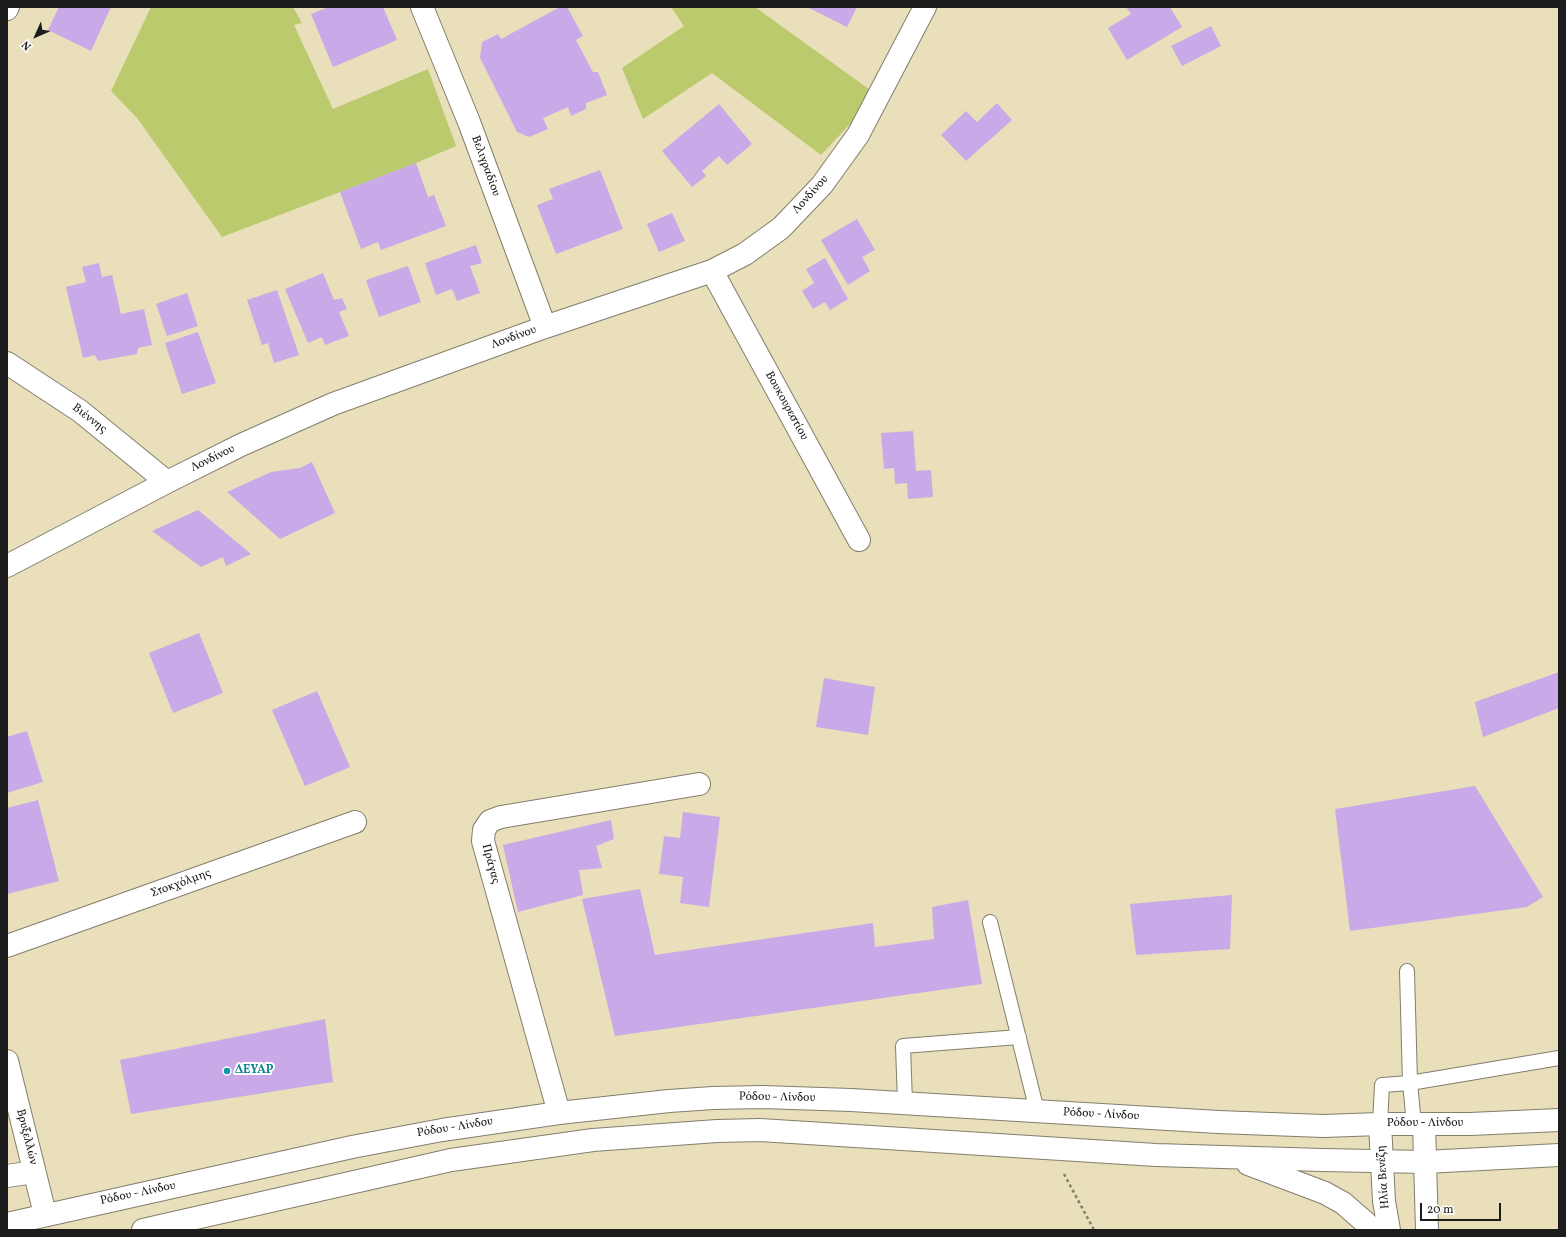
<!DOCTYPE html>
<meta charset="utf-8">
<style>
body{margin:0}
#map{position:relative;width:1566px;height:1237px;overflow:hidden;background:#e9dfbb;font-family:Vollkorn,serif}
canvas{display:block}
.frame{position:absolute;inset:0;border:8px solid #1c1c1c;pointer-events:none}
.north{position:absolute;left:16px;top:16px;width:40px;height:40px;-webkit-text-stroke:3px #fff;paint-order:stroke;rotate:225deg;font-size:11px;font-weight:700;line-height:16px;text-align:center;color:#1c1c1c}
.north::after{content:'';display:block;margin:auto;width:14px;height:18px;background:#1c1c1c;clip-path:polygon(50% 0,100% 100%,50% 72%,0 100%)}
.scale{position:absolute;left:1420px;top:1203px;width:81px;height:18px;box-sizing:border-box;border:2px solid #1c1c1c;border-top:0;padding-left:5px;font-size:12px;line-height:14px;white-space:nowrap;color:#1c1c1c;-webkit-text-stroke:3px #fff;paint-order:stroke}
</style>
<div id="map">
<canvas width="1566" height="1237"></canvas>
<div class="frame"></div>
<div class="north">N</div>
<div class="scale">20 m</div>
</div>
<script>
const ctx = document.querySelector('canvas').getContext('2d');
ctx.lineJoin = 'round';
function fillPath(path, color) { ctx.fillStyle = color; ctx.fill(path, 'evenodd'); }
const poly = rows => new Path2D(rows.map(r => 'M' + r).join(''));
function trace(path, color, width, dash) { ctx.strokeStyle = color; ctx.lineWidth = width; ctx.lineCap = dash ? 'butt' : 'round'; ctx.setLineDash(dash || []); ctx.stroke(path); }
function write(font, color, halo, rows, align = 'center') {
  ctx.font = font + ' Vollkorn,serif'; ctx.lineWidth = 4; ctx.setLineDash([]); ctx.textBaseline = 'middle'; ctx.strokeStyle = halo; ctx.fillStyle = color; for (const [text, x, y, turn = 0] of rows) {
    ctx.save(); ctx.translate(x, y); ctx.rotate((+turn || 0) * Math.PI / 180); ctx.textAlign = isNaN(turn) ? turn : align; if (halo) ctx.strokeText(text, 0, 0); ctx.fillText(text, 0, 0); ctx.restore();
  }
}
const green = poly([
 [151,7,293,7,302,23,294,25,333,109,428,69,456,146,416,163,222,237,137,118,111,91],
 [671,7,755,7,877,95,821,155,712,73,643,119,622,68,684,26]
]);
const building = poly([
 [59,7,111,7,91,51,48,30],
 [329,7,383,7,397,40,333,67,311,14],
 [560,7,567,7,583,36,576,40,593,72,598,72,607,95,586,103,586,109,571,116,568,107,543,118,548,129,529,137,517,132,480,58,482,42,498,34,501,39],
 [807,7,857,7,847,27],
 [1126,7,1170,7,1182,27,1127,60,1108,28,1131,14],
 [1211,26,1221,46,1182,66,1171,46],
 [997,103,1012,120,966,161,941,135,966,111,977,122],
 [719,104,752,144,727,165,719,156,702,171,706,176,692,187,662,151],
 [416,163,428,197,434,195,446,226,381,250,378,242,361,249,340,192],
 [600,170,623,229,556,254,537,205,553,199,549,189],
 [672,213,685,241,659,252,647,224],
 [857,219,875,250,862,257,870,271,848,285,821,240],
 [476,245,482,263,470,266,480,293,457,301,452,289,436,295,425,263],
 [825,258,848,299,830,310,825,302,813,309,802,291,814,283,806,269],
 [99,263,102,277,112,275,121,314,144,309,152,345,138,348,137,354,98,361,95,355,83,358,66,287,86,282,82,267],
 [408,266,421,302,379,317,366,280],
 [323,273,334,300,342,298,347,309,339,312,349,336,325,345,322,337,308,343,285,289],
 [277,290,299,355,274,363,268,343,262,345,247,300],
 [187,293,198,326,167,336,156,304],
 [198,332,216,383,182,394,165,343],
 [913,431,916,471,931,470,933,497,908,499,907,483,895,484,894,468,884,469,881,433],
 [312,462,335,513,280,539,227,492,271,472,300,468],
 [198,510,251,554,226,566,223,557,201,567,152,531],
 [199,633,223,693,173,713,149,653],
 [1559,672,1559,708,1483,737,1475,702],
 [824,678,875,687,868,735,816,727],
 [317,691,350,767,305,786,272,710],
 [27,731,43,782,7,793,7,737],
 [1475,786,1543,897,1527,907,1350,931,1335,809],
 [38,800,59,881,7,894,7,808],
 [683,812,720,817,709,907,680,903,683,877,659,874,664,836,680,838],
 [611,820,614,839,596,846,602,868,579,870,583,895,518,912,503,845],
 [640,889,655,955,873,923,875,947,934,939,932,907,968,900,982,984,615,1036,582,899],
 [1232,895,1230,949,1136,955,1130,904],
 [325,1019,333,1082,131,1114,120,1060]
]);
const path = poly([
 [1064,1174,1094,1230]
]);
const lane = poly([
 [990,922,1037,1111],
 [1407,971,1410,1083,1414,1124],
 [905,1103,903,1046,1019,1037],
 [1380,1124,1382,1085,1410,1083,1559,1058]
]);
const street = poly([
 [422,7,469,122,545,327],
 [7,9,8,7],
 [712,271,859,540],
 [7,363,80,411,167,482],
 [7,566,167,482,241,445,333,404,545,327,712,271,745,254,781,228,822,185,858,135,925,7],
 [7,946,355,822],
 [7,1061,45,1214],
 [559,1113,483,841,484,830,490,821,501,817,699,784],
 [7,1176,34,1172]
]);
const secondary = poly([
 [1380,1124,1384,1201,1389,1230],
 [1424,1124,1427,1230]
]);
const primary = poly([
 [1248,1164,1325,1193,1343,1203,1374,1230],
 [7,1224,352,1147,442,1130,559,1113,669,1101,713,1098,762,1097,851,1100,1218,1122,1323,1126,1380,1124,1470,1124,1559,1120],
 [143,1230,451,1160,593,1140,717,1131,760,1130,1156,1155,1322,1160,1425,1162,1559,1155]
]);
const markers = [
 [227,1071,4,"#0f9aa8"]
];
const streetNames = [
 ["Βελιγραδίου",485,166,70],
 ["Λονδίνου",811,195,-48],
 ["Λονδίνου",514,338,-20],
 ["Βουκουρεστίου",786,406,61],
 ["Βιέννης",89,419,38],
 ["Λονδίνου",213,459,-26],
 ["Πράγας",490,864,75],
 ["Στοκχόλμης",181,884,-20],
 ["Ρόδου - Λίνδου",777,1098,1],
 ["Ρόδου - Λίνδου",1101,1115,3],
 ["Ρόδου - Λίνδου",1425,1124],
 ["Ρόδου - Λίνδου",455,1128,-9],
 ["Βρυξελλών",26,1137,76],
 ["Ηλία Βενέζη",1384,1177,-94],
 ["Ρόδου - Λίνδου",138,1194,-12]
];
const cultureNames = [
 ["ΔΕΥΑΡ",235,1071]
];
fillPath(green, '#bbca6d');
fillPath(building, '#c9a9e7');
trace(lane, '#827e6c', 16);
trace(street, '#827e6c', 24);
trace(secondary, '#827e6c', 24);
trace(primary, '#827e6c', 24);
trace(path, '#827e6c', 2.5, [3, 3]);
trace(lane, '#fff', 14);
trace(street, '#fff', 22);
trace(secondary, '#fff', 22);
trace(primary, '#fff', 22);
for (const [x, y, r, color] of markers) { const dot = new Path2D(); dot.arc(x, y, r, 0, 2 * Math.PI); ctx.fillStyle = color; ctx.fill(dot); trace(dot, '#fff', 1.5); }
write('12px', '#1c1c1c', '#fff', streetNames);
write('bold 12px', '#0d838f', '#fff', cultureNames, 'left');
</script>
